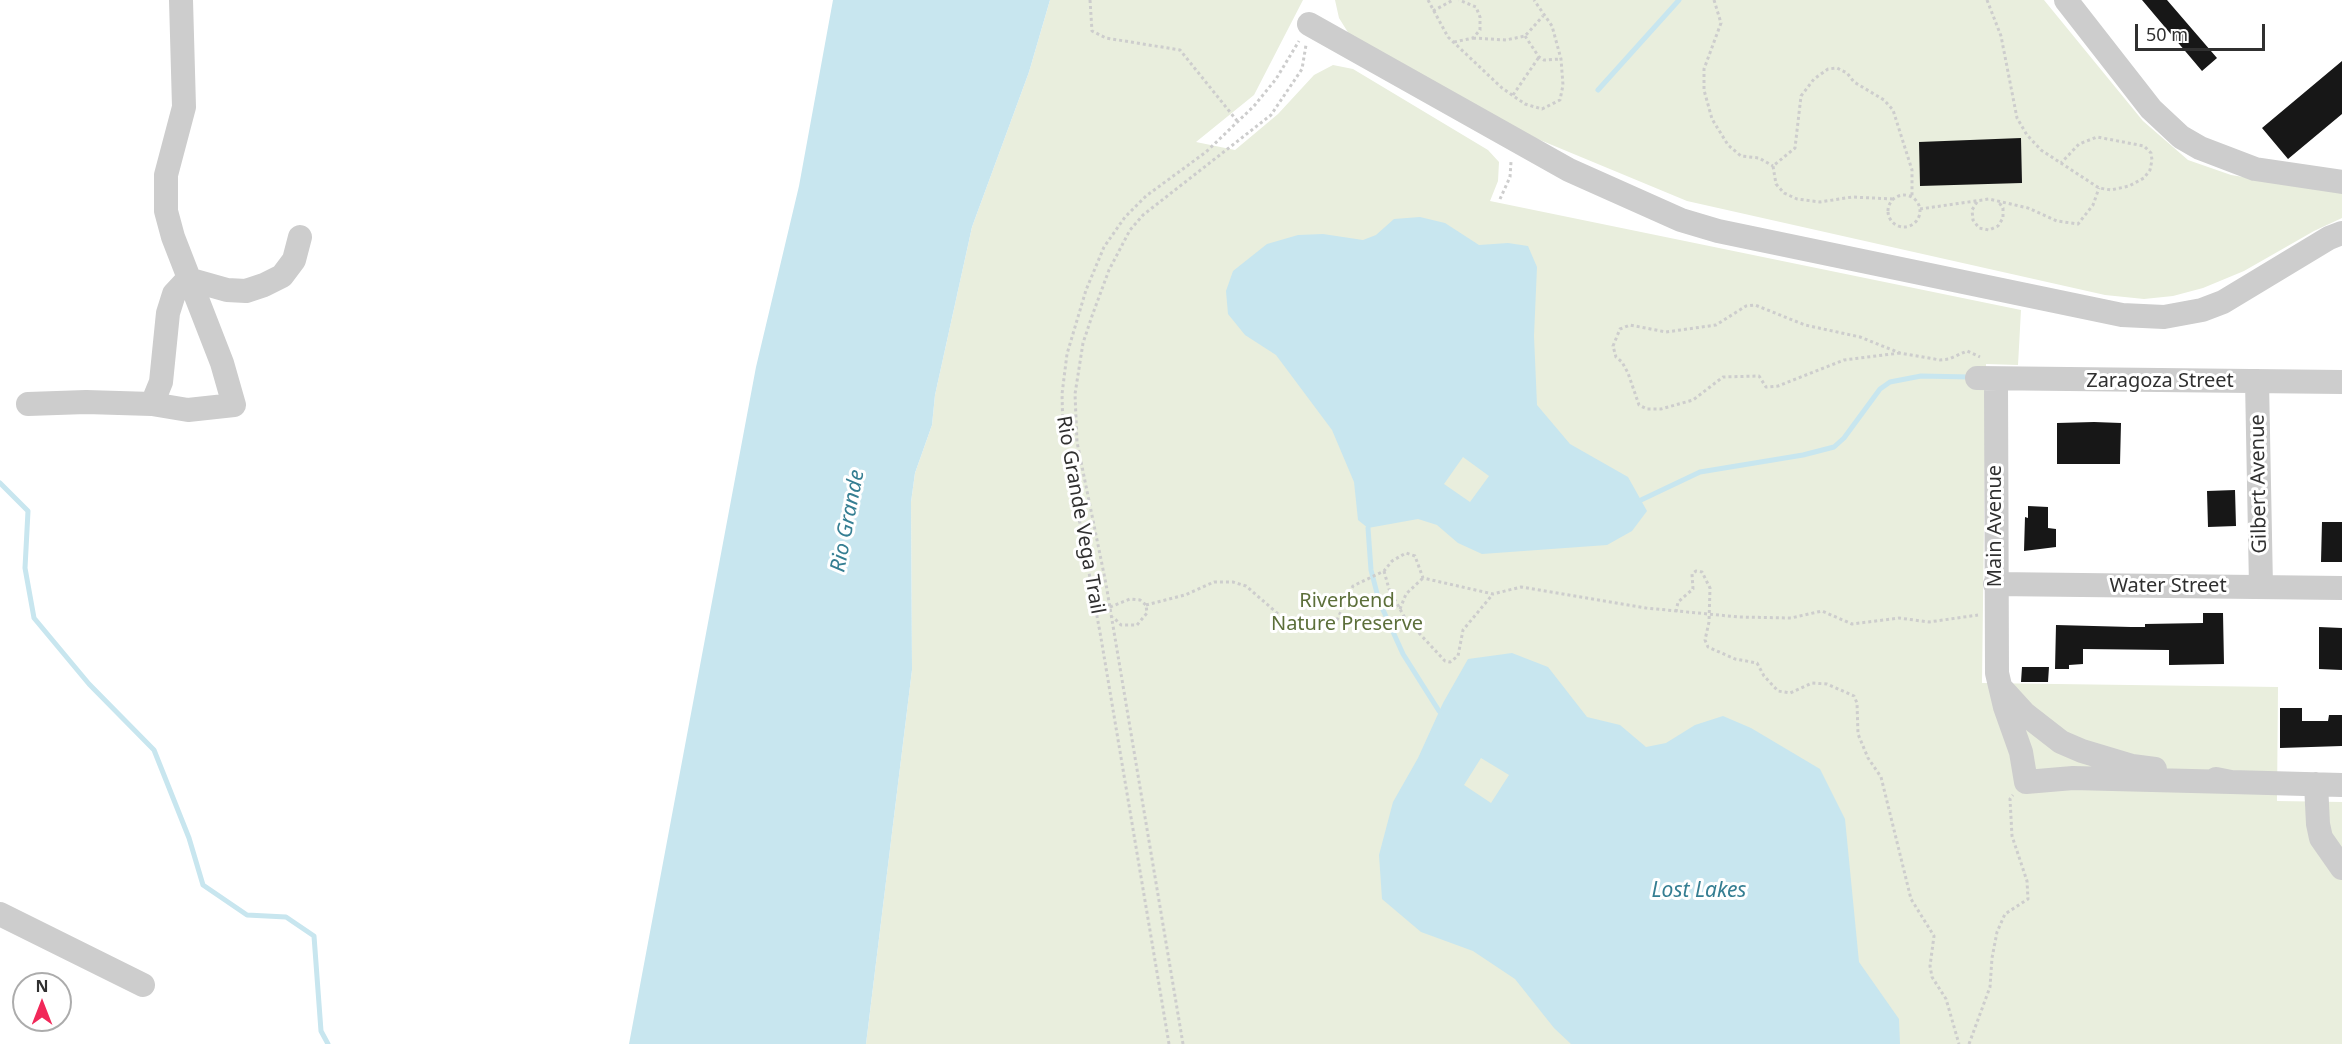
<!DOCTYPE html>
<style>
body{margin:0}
#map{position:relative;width:2342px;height:1044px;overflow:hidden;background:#fff;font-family:"Noto Sans",sans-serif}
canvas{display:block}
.north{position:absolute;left:12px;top:972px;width:60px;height:60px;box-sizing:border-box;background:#fff;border:2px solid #acacac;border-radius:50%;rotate:0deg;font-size:16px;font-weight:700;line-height:24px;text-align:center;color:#303030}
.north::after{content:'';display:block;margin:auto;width:21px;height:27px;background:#f12859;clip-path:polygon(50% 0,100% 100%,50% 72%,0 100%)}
.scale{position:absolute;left:2135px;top:24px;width:130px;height:27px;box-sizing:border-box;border:3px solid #303030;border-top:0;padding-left:8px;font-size:18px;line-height:21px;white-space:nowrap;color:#303030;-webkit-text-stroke:4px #fff;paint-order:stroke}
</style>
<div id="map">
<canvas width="2342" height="1044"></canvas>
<div class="north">N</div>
<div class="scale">50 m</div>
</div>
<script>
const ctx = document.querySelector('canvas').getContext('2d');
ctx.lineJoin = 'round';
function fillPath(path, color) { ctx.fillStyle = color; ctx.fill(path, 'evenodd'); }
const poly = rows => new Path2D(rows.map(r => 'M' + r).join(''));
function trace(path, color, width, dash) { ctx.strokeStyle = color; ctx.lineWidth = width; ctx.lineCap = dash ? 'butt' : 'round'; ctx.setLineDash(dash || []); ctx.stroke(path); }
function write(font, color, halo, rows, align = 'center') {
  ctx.font = font + ' "Noto Sans",sans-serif'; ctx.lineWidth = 6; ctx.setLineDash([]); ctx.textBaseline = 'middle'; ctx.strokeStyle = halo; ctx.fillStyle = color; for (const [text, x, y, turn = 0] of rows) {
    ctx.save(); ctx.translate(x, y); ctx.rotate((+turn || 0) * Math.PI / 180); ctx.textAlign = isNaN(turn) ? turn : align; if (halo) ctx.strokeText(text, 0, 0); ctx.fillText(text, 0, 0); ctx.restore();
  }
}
const green = poly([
 [1050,0,1303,0,1254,95,1196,142,1235,150,1278,114,1314,75,1333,65,1353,69,1488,150,1499,162,1498,181,1490,201,2021,310,2018,365,1986,364,1982,683,2278,687,2277,801,2342,802,2342,1044,866,1044,912,670,911,502,915,473,932,425,935,395,972,227,1029,72],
 [1335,0,2044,0,2143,121,2188,160,2231,175,2342,193,2342,218,2314,231,2244,271,2203,288,2173,296,2144,299,2105,295,1687,201,1499,123,1349,34,1339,18]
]);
const water = poly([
 [833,0,1050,0,1029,72,972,227,935,395,932,425,915,473,911,502,912,670,866,1044,629,1044,756,367,799,186],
 [1420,217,1445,223,1479,245,1508,243,1528,246,1537,267,1534,336,1537,405,1570,444,1628,477,1647,511,1632,531,1607,545,1482,554,1458,543,1437,525,1418,519,1368,528,1358,520,1354,482,1332,430,1276,355,1245,335,1228,314,1226,291,1233,271,1267,244,1298,235,1323,234,1363,240,1376,235,1394,219],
 [1463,457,1489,476,1470,502,1444,484],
 [1512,653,1548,667,1587,717,1620,725,1646,747,1666,743,1695,725,1723,716,1751,728,1820,769,1845,819,1859,962,1899,1019,1900,1044,1571,1044,1554,1028,1515,979,1473,951,1421,932,1382,899,1379,855,1393,802,1418,758,1443,703,1468,659],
 [1481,758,1509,775,1491,803,1464,785]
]);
const stream = poly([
 [1598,90,1679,0],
 [0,483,28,511,25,568,34,618,89,684,154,750,189,838,203,885,247,915,286,917,314,936,321,1031,328,1044],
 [1641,500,1700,472,1803,455,1834,447,1844,438,1880,389,1890,382,1921,376,1970,377],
 [1368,528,1371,570,1379,601,1403,654,1439,711]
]);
const building = poly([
 [2142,0,2167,0,2217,58,2202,71],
 [2342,61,2342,114,2288,159,2262,128],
 [2021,138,2022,183,1920,186,1919,142],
 [2094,422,2121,423,2120,464,2057,464,2057,423],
 [2235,490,2236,526,2208,527,2207,491],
 [2028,506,2048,507,2048,528,2056,529,2056,547,2024,551,2025,517,2028,518],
 [2322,522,2342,522,2342,562,2321,562],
 [2203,613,2223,613,2224,664,2169,665,2169,650,2083,649,2083,664,2069,665,2069,669,2055,669,2056,625,2131,627,2145,627,2145,624,2203,623],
 [2319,627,2342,628,2342,670,2319,669],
 [2022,667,2049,667,2048,682,2021,682],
 [2280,708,2302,708,2302,721,2328,721,2329,715,2342,715,2342,746,2280,748]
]);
const path = poly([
 [1090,0,1092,31,1106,38,1180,50,1238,122],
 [1428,0,1448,37,1502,88,1525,104,1542,109,1560,100,1563,85,1561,59,1552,26,1534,0],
 [1714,0,1721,23,1704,69,1704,90,1712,119,1728,145,1741,156,1759,158,1773,166],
 [1987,0,2001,36,2017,118,2027,135,2041,150,2099,188,2111,190,2129,186,2144,178,2150,170,2152,160,2151,153,2144,146,2097,137,2079,144,2061,163],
 [1433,11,1453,0],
 [1525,36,1539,57,1544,60,1561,59],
 [1473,38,1506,40,1525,36,1543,16],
 [1454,42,1473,38,1480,30,1480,17,1476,7,1459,0],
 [1513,95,1539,57],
 '1888 211a16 16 0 1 1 32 0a16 16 0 1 1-32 0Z',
 [1500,199,1510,177,1511,162],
 [1893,199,1852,197,1820,202,1797,199,1784,193,1776,184,1773,166,1795,148,1801,96,1814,79,1828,69,1837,68,1847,73,1854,82,1884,100,1893,110,1912,170,1912,197],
 [1977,202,1972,210,1973,220,1979,228,1989,230,1998,226,2003,218,2003,208,1998,201],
 [1920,209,1989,199,2028,208,2057,221,2078,224,2093,205,2099,188],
 [1900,353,1844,360,1778,386,1766,387,1759,376,1723,377,1693,400,1661,409,1647,409,1639,405,1628,373,1622,362,1616,357,1613,346,1620,329,1630,325,1666,332,1716,325,1746,306,1755,305,1805,325,1860,337,1900,353,1940,360,1949,359,1967,351,1980,357],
 [1384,571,1389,589,1405,618,1445,661,1450,662,1458,656,1463,630,1493,594],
 [1146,605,1185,595,1214,582,1233,582,1246,586,1284,619,1303,626,1317,627,1337,620,1353,586,1384,571,1392,561,1406,553,1415,556,1423,578,1493,594,1521,587,1646,608,1739,617,1791,618,1822,611,1852,624,1899,618,1929,622,1978,615],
 [1110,607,1130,599,1140,600,1146,605,1147,613,1137,625,1121,625,1113,617],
 [1400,609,1406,594,1423,578],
 [1676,612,1678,602,1693,589,1692,574,1696,571,1702,572,1710,588,1709,622,1705,640,1708,647,1735,659,1757,663,1764,676,1778,691,1790,693,1812,683,1827,684,1854,696,1857,703,1858,734,1868,758,1881,777,1911,899,1934,936,1930,966,1932,977,1946,999,1959,1044],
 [1169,1044,1101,638,1063,431,1062,394,1067,354,1086,290,1104,247,1125,217,1146,196,1206,152,1254,106,1276,79,1299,41],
 [1183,1044,1106,584,1077,442,1075,394,1083,343,1092,316,1109,270,1130,230,1143,215,1271,115,1302,69,1306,45],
 [1969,1044,1990,987,1992,958,1997,932,2005,914,2028,899,2027,881,2012,836,2010,799,2013,795]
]);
const minor = poly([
 [2066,0,2151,109,2181,137,2200,148,2255,169,2342,182],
 [1309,24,1569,170,1681,220,1718,231,2122,315,2164,317,2202,310,2223,302,2329,238,2342,233],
 [1977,378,2342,382],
 [1996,380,1997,673,2005,707,2021,752,2026,782,2073,778,2231,782],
 [2257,381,2261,587],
 [28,404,86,402,152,404,161,382,168,313,174,294,188,279,227,290,246,291,264,285,282,276,294,260,300,237],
 [152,404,188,410,234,405,222,363,173,237,166,211,166,175,184,107,181,0],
 [1995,584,2342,588],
 [2004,691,2025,714,2061,742,2082,751,2132,766,2155,769],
 [2216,779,2231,782,2342,785],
 [2316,784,2318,824,2321,838,2342,868],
 [0,914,143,985]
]);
const streetNames = [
 ["Zaragoza Street",2160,381],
 ["Gilbert Avenue",2259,484,-91],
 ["Rio Grande Vega Trail",1080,515,80],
 ["Main Avenue",1995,526,-90],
 ["Water Street",2168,586]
];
const parkNames = [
 ["Riverbend",1347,601],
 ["Nature Preserve",1347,624]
];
const waterNames = [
 ["Rio Grande",848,521,-79],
 ["Lost Lakes",1699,891]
];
fillPath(green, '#e9eedd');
fillPath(water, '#c8e6ef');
trace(stream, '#c8e6ef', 5);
fillPath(building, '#171717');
trace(path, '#cdcdcd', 3, [3, 3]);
trace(minor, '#cdcdcd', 24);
write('20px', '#303030', '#fff', streetNames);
write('20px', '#5c6f3a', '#fff', parkNames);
write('italic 21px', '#357e92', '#fff', waterNames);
</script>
